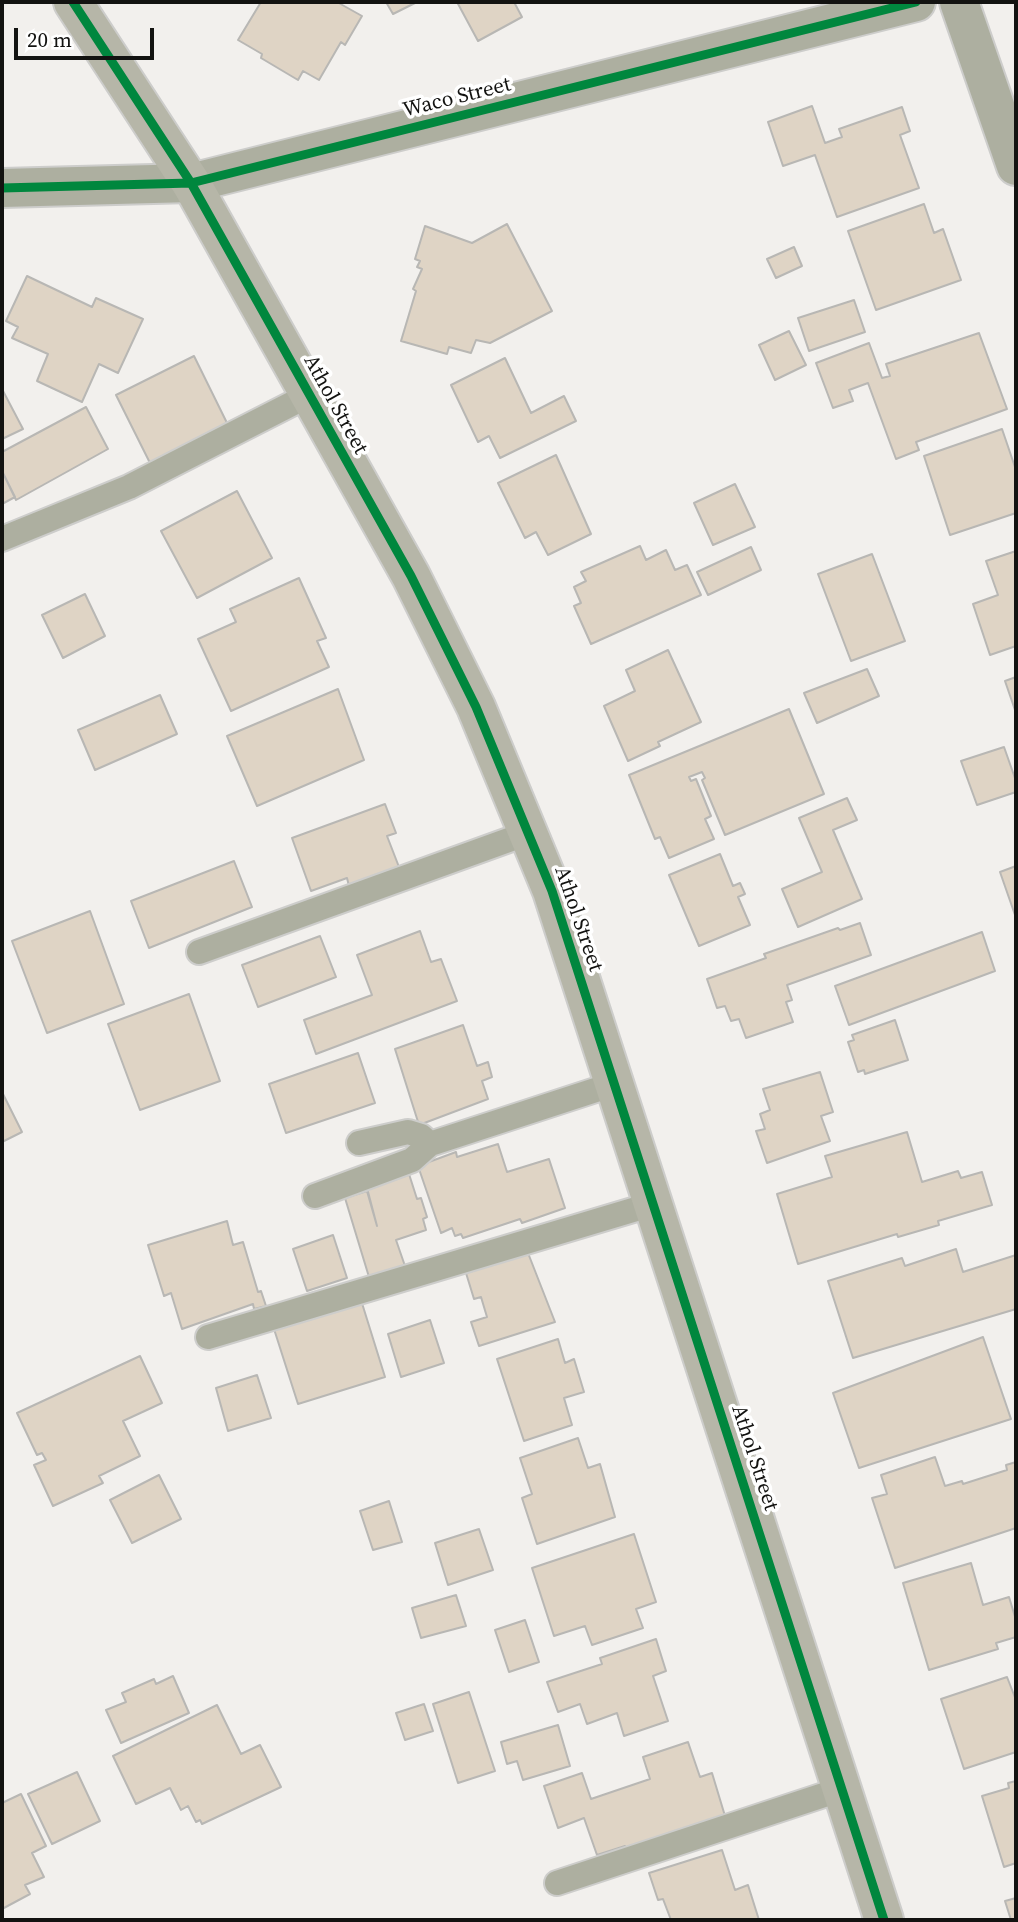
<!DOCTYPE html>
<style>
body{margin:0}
#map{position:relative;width:1018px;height:1922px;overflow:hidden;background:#f2f0ed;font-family:"Source Serif 4",serif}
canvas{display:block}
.frame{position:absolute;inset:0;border:4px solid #131311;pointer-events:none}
.scale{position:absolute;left:14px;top:28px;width:140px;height:32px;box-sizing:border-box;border:4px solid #131311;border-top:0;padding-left:9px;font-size:21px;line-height:24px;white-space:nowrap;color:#131311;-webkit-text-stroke:5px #fff;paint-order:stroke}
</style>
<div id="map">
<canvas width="1018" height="1922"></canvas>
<div class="frame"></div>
<div class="scale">20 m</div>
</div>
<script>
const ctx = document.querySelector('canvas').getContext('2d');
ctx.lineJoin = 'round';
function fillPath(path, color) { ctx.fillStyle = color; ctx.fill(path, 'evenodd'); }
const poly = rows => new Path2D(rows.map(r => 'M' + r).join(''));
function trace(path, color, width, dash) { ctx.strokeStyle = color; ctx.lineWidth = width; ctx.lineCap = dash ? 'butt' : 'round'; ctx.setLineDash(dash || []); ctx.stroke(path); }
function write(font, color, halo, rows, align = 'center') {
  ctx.font = font + ' "Source Serif 4",serif'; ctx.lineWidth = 7; ctx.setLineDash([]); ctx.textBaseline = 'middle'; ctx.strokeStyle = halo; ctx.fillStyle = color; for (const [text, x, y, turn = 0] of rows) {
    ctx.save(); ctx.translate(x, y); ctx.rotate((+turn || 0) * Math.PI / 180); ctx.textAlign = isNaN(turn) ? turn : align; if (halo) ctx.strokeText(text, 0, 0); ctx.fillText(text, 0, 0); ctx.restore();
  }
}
const building = poly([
 [261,2,337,2,362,16,345,45,341,42,319,80,303,71,298,80,261,58,262,54,238,40,261,2],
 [386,2,417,2,393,14,386,2],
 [457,2,514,2,522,17,478,41,457,2],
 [812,106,825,143,842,137,839,129,902,107,910,131,900,135,919,188,837,217,815,155,783,166,768,122,812,106],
 [924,204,934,233,943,229,961,280,876,310,848,231,924,204],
 [507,224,552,311,490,343,476,340,471,353,449,347,447,354,401,341,416,291,413,289,422,269,417,267,420,261,415,259,425,226,472,243,507,224],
 [794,247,802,266,776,278,767,259,794,247],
 [27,276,92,307,96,298,143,319,118,373,99,364,82,402,37,381,48,354,12,338,18,327,6,321,27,276],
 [854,300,865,332,809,351,798,318,854,300],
 [789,331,806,365,775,380,759,345,789,331],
 [979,333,1007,409,916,442,919,450,896,459,868,383,849,390,853,401,833,408,816,363,869,343,882,378,890,376,886,364,979,333],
 [194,356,228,425,150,463,116,395,194,356],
 [505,358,531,413,564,396,576,421,500,458,489,436,478,442,451,385,505,358],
 [2,389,23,429,2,439,2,389],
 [86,407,108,449,16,500,2,471,2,452,86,407],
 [1002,429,1016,470,1016,513,950,535,924,456,1002,429],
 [556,455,591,534,548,555,536,532,525,538,498,483,556,455],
 [2,471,15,497,2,504,2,471],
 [735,484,755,527,713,545,694,503,735,484],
 [237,491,272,558,197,598,161,531,237,491],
 [640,546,646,560,666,550,675,570,687,565,701,595,591,644,574,606,581,603,574,587,586,581,581,572,640,546],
 [751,547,761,570,708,595,697,572,751,547],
 [1016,551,1016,646,990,655,973,604,998,595,986,561,1016,551],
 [872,554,905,641,851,661,818,574,872,554],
 [299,578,326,638,317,641,329,667,231,711,198,639,236,622,230,609,299,578],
 [85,594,105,636,63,658,42,615,85,594],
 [668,650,701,722,658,742,660,746,628,761,604,706,635,691,626,670,668,650],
 [867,669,879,696,817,723,804,693,867,669],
 [1016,677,1016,713,1005,681,1016,677],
 [338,689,364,760,257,806,227,736,338,689],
 [160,695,177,734,95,770,78,730,160,695],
 [789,709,824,794,725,835,702,780,705,778,702,772,689,777,691,781,696,779,711,816,705,819,714,839,669,858,660,837,655,839,629,775,789,709],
 [1004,747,1016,781,1016,792,977,805,961,761,1004,747],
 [847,798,857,820,833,830,862,899,798,927,782,889,822,872,799,818,847,798],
 [385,804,396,833,387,836,399,867,349,886,347,878,311,891,292,838,385,804],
 [720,854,733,886,740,883,745,894,738,897,750,925,699,946,669,875,720,854],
 [234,861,252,907,149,948,131,901,234,861],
 [1016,866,1016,915,1015,915,1000,872,1016,866],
 [90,911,124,1004,47,1033,12,941,90,911],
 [860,923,871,955,787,985,792,1000,786,1002,793,1022,746,1038,739,1019,731,1021,725,1006,717,1008,707,979,766,958,764,954,838,928,840,930,860,923],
 [420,931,431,962,441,959,457,1001,316,1054,304,1020,372,995,357,955,420,931],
 [982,932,995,971,849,1025,835,986,982,932],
 [320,936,336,977,258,1007,242,965,320,936],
 [189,994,220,1081,140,1110,108,1024,189,994],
 [895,1020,908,1060,865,1074,864,1070,858,1072,848,1042,854,1040,852,1035,895,1020],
 [463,1025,477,1066,488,1062,492,1077,482,1081,488,1099,419,1125,395,1049,463,1025],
 [358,1053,375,1103,286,1133,269,1084,358,1053],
 [820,1072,833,1112,821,1116,830,1141,767,1163,756,1131,765,1129,760,1114,770,1110,763,1089,820,1072],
 [2,1092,22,1132,2,1142,2,1092],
 [907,1132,922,1182,958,1171,961,1178,982,1172,992,1205,938,1221,939,1225,898,1237,897,1234,798,1264,777,1194,832,1177,825,1156,907,1132],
 [498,1144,507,1172,549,1159,565,1208,522,1223,520,1219,463,1238,461,1234,455,1236,452,1228,441,1233,418,1166,456,1152,457,1157,498,1144],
 [409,1174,417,1199,421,1198,427,1217,423,1219,426,1230,396,1240,405,1266,369,1277,345,1198,367,1191,377,1226,367,1188,409,1174],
 [227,1221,233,1245,243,1242,258,1292,261,1291,266,1306,254,1309,253,1304,182,1329,171,1293,164,1296,148,1245,227,1221],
 [333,1235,347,1278,307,1291,293,1249,333,1235],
 [956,1249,963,1272,1016,1255,1016,1309,853,1358,828,1281,902,1258,905,1266,956,1249],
 [528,1253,555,1322,479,1346,471,1322,487,1317,481,1297,474,1299,466,1273,528,1253],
 [361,1300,385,1377,298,1404,274,1329,361,1300],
 [430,1320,444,1363,401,1377,388,1334,430,1320],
 [983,1337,1011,1419,859,1468,833,1393,983,1337],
 [558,1339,565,1363,574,1359,584,1392,564,1398,572,1425,524,1441,497,1359,558,1339],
 [140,1356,162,1403,123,1421,140,1456,99,1476,103,1483,53,1506,34,1465,46,1460,42,1453,37,1455,17,1413,140,1356],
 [257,1375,271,1418,228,1431,216,1388,257,1375],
 [578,1438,588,1468,600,1464,615,1517,537,1544,522,1498,532,1494,520,1458,578,1438],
 [935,1457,945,1486,962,1481,963,1484,1007,1470,1006,1465,1016,1462,1016,1528,895,1568,872,1498,887,1494,881,1475,935,1457],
 [159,1475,181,1519,132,1543,110,1500,159,1475],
 [389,1501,402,1542,373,1550,360,1511,389,1501],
 [479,1529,493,1570,448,1585,435,1543,479,1529],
 [634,1534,656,1602,636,1609,643,1628,592,1645,585,1626,554,1636,532,1568,634,1534],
 [971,1563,983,1605,1009,1597,1016,1620,1016,1637,996,1643,998,1649,929,1670,903,1583,971,1563],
 [456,1595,466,1626,421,1638,412,1608,456,1595],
 [525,1620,539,1662,509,1672,495,1630,525,1620],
 [656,1639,666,1671,653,1676,668,1721,624,1736,617,1713,587,1724,580,1704,558,1712,547,1682,602,1664,600,1658,656,1639],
 [173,1676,189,1713,121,1743,106,1710,126,1702,122,1693,154,1679,156,1684,173,1676],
 [1007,1677,1016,1700,1016,1752,964,1769,941,1699,1007,1677],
 [469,1692,495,1771,458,1783,433,1704,469,1692],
 [424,1704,433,1731,405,1740,396,1713,424,1704],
 [217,1705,241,1754,260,1745,281,1787,202,1824,200,1820,196,1822,188,1806,181,1810,170,1788,136,1804,113,1756,217,1705],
 [558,1725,570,1766,523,1780,517,1761,507,1764,501,1742,558,1725],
 [688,1742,700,1777,712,1773,725,1816,626,1849,625,1846,597,1855,584,1818,558,1828,544,1786,582,1773,591,1799,650,1779,643,1757,688,1742],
 [77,1772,100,1821,52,1844,28,1794,77,1772],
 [1016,1781,1016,1863,1004,1867,982,1796,1009,1788,1008,1783,1016,1781],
 [21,1794,46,1846,32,1853,44,1877,25,1885,30,1894,2,1909,2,1803,21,1794],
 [722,1850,735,1890,748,1885,759,1920,671,1920,663,1899,658,1900,649,1873,722,1850],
 [1016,1898,1016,1920,1011,1920,1005,1901,1016,1898]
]);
const lane = poly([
 [2,539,129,487,309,395],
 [199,952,528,833],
 [359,1143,408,1132,421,1136,430,1144],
 [315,1196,412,1160,430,1144,614,1084],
 [208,1337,653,1204],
 [557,1883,842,1789]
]);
const street = poly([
 [959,2,1016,166],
 [2,188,191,183,916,2]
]);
const secondary = poly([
 [73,2,191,183,411,576,476,707,552,891,884,1920]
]);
const cycleway = poly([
 [73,2,191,183,411,576,476,707,552,891,884,1920],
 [2,188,191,183,916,2]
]);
const streetNames = [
 ["Waco Street",457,98,-14],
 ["Athol Street",335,405,61],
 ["Athol Street",578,919,71],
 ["Athol Street",754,1458,72]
];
fillPath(building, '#dfd4c5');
trace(building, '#b8b7b4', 2);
trace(lane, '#cdcdcb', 28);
trace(street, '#cdcdcb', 42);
trace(secondary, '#cdcdcb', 42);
trace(lane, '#adafa0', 24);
trace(street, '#adafa0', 38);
trace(secondary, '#b6b6a8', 38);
trace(cycleway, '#00873e', 9);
write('21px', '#131311', '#fff', streetNames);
</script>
